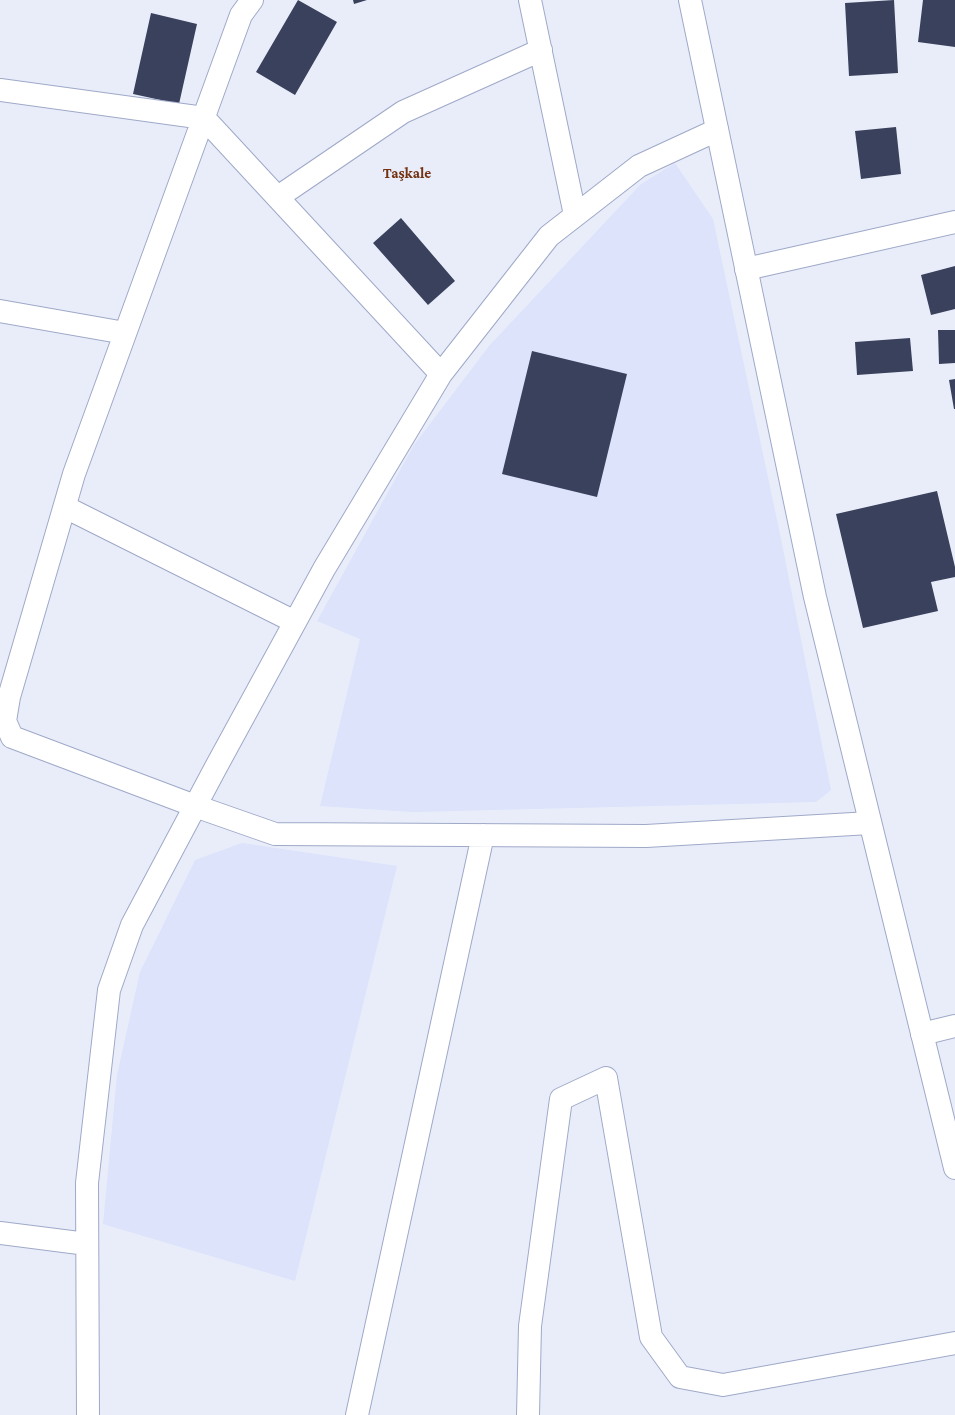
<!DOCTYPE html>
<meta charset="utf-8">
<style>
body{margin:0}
canvas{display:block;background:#e9edfa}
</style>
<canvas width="955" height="1415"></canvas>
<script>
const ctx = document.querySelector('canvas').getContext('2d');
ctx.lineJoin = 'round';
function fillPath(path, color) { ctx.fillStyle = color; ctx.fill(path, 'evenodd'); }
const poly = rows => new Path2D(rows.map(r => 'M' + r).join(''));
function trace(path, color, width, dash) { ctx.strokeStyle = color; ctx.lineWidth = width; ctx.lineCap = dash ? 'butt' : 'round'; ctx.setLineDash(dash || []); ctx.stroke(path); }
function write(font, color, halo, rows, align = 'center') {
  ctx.font = font + ' "Crimson Pro",serif'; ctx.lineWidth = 4; ctx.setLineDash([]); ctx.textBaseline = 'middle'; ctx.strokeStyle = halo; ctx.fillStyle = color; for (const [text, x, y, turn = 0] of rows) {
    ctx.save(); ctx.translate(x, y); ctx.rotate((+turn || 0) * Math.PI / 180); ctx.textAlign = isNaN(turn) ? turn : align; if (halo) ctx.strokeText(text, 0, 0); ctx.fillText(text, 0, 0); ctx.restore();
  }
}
const built = poly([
 [675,163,713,219,780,534,831,790,816,802,413,812,320,806,360,639,317,621,414,445,489,346,641,184],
 [242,843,397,866,295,1281,103,1224,117,1075,140,972,195,860]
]);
const building = poly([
 [298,0,337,22,295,95,256,72],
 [353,0,367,0,354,4],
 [894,0,898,73,849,76,845,3],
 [923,0,955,0,955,47,918,42],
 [151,13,197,24,179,104,133,94],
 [896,127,901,174,861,179,855,131],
 [401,218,455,281,428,305,373,243],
 [955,266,955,309,931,315,921,275],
 [938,330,955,330,955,363,939,364],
 [910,338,913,371,857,375,855,342],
 [532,351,627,374,597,497,502,474],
 [955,379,955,409,954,409,949,380],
 [937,491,955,567,955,577,931,582,938,611,863,628,836,514]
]);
const minor = poly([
 [252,0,241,15,74,474,9,697,5,721,12,737,195,806,275,834,646,836,870,823],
 [530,0,575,215],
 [0,90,204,118,441,374],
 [278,197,403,112,541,50],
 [746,269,955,222],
 [0,311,125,333],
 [65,507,295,622],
 [922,1034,955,1026],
 [0,1233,87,1244],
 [88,1415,87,1183,109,990,132,925,216,767,324,569,441,374,549,236,639,166,717,130],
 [357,1415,483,835],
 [528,1415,530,1326,561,1099,606,1078,651,1337,680,1377,723,1385,955,1343]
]);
const tertiary = poly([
 [690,0,815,597,955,1168]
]);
const districtNames = [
 ["Taşkale",407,173]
];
fillPath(built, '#dce3fb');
fillPath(building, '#3a415c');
trace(minor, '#9fa9c8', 24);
trace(tertiary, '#9fa9c8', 24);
trace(minor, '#fff', 22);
trace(tertiary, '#fff', 22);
write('bold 15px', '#733312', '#e9edfa', districtNames);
</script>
